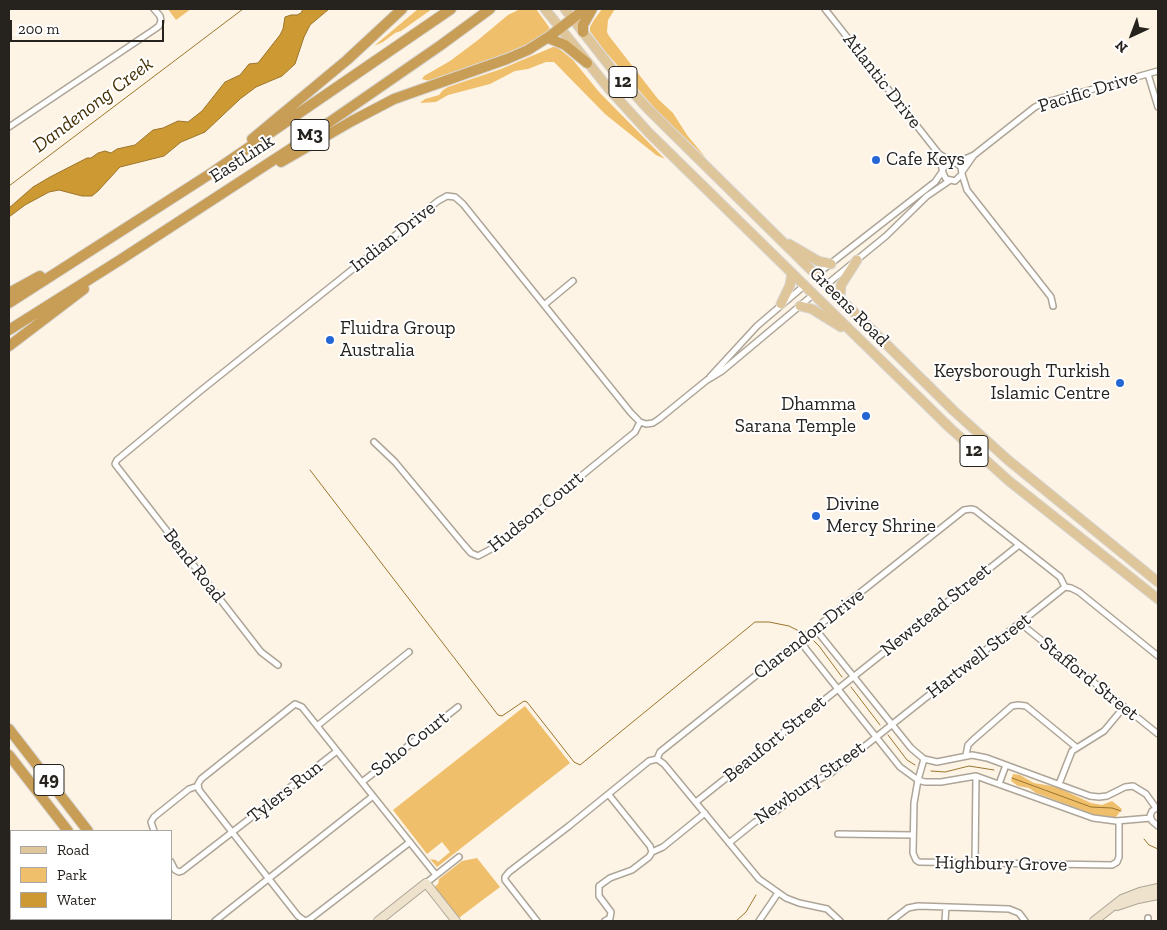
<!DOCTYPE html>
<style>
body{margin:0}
#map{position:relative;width:1167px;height:930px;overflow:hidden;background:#fef4e6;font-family:"Zilla Slab",serif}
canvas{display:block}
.frame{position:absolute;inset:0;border:10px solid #26221d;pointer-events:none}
.legend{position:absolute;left:10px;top:830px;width:162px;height:90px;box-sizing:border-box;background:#fff;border:1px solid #a8a7a5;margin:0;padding:6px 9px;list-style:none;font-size:15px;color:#26221d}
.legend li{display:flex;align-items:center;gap:10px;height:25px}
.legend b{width:25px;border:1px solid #a8a7a5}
.north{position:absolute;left:1107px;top:10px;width:50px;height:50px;-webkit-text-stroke:4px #fff;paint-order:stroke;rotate:223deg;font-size:14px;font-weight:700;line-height:20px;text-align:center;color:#26221d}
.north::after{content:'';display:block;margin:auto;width:18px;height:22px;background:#26221d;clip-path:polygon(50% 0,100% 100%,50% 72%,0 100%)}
.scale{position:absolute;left:10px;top:20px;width:154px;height:22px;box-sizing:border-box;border:2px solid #26221d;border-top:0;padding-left:6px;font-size:15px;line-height:18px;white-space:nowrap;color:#26221d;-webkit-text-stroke:4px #fff;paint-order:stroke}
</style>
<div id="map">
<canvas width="1167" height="930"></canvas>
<div class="frame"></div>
<ul class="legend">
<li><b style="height:6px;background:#dec59a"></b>Road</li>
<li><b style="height:14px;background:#efbf6c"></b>Park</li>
<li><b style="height:14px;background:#cd9933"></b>Water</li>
</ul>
<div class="north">N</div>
<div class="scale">200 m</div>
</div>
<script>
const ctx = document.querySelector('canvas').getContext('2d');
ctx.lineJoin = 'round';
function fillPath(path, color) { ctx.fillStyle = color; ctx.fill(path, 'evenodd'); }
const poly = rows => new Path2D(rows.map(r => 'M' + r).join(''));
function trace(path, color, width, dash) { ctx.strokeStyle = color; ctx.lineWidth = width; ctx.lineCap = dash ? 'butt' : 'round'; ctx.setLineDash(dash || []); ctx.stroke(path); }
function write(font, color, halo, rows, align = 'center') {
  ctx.font = font + ' "Zilla Slab",serif'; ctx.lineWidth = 4; ctx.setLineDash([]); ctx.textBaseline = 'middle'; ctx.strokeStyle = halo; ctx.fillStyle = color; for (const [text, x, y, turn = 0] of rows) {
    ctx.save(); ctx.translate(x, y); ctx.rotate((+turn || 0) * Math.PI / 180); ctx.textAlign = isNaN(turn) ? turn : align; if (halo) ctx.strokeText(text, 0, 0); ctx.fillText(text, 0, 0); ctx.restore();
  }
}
const green = poly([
 [168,9,191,9,176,20],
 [418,9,432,9,401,31,395,33,383,42,374,46],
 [520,9,536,9,549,27,550,30,533,46,429,81,422,79,424,76,450,61,478,40,508,15],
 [602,9,615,9,608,20,607,32,609,36,658,99,673,113,687,135,706,158,657,111,604,50,590,31,590,27,594,20],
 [553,47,557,47,573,60,599,92,665,159,656,155,605,114,554,62,546,62,528,69,515,71,490,84,448,95,436,102,420,103,425,99,439,95,443,90,448,87,501,69],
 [525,706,570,763,437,867,430,859,436,860,438,862,450,852,442,842,427,854,393,810],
 [1013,774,1020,775,1034,783,1057,787,1091,803,1102,805,1112,801,1122,809,1116,817,1101,817,1087,812,1036,793,1029,788,1018,786,1011,781],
 [477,858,500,887,456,920,432,889,438,884,439,879,462,861]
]);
const water = poly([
 [303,9,329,9,310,25,304,37,295,64,282,76,256,87,240,99,205,132,181,142,164,156,120,167,98,191,92,196,82,196,59,190,49,192,25,205,9,217,9,208,33,187,50,177,87,158,91,158,98,153,105,151,111,153,117,149,135,145,153,130,163,128,178,121,188,122,202,111,225,82,240,75,249,64,258,63,280,35,283,29,285,17,291,15,297,15,301,13,303,9]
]);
const stream = poly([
 [9,186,243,9],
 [310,470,498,715,502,716,524,701,527,702,574,762,580,765,755,622,769,622,789,626,799,631],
 [814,641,819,646,842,677],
 [851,687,880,725],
 [888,735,907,760,915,765],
 [931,771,945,772,969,766,994,770],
 [1012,778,1091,807,1112,808,1121,811],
 [1144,839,1149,845,1158,849],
 [736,921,746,912,756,895]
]);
const street = poly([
 [825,9,939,154,952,162],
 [1148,74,1158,107],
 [9,127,155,29,159,26,161,21,160,16,154,9],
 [939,154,943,173,946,179,955,181,962,174,961,167,956,163,946,164,943,169],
 [956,163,974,155],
 [962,172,974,155,1035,107,1043,103,1158,71],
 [962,174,967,190,1051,297,1053,306],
 [816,275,935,182,942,172],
 [826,285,886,236,927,196,949,181],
 [544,305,573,281],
 [710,377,757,326,805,285],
 [374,442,395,462,464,545,471,553,478,556,493,548,635,432,640,422],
 [1065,587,1071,588,1079,592,1158,656],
 [1020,623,1158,734],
 [817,631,911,748,924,759,937,762,972,755,987,758,1090,796,1099,797,1107,796,1125,787,1133,786,1146,794,1156,808],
 [802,642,806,649,900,767,918,780,925,782,941,782,976,776,1093,818,1116,821,1151,818],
 [278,665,261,652,115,464,117,460,199,392,438,201,447,196,455,197,463,204,631,413,640,422,646,424,653,423,659,419,707,380,722,371,814,294],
 [317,726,409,652],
 [966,755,968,745,973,740,1012,706,1018,705,1026,706,1076,747],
 [657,759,664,764,759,879,786,898,799,903,827,909,840,921],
 [924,759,918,780,914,803,913,853,916,860,919,862,1112,865,1117,862,1119,857,1119,821],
 [362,782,458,707],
 [999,784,1006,765],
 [1059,784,1072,751,1104,731,1124,707],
 [696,802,1019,545],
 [1158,807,1152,811,1150,816,1152,821,1158,826],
 [154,831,151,822,154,817,189,789,198,786],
 [838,834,913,835],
 [729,843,755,822,775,812,812,783,831,773,1065,587],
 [652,852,663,847,705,813],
 [9,856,11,859],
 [171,862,175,870,179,872,182,871,337,751],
 [975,863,976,776],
 [426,883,459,857],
 [1148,918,1148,921],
 [58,919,60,921],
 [49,921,52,919],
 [215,921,373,796],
 [305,921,298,916,199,790,198,784,201,779,295,704,302,707,436,875],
 [305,921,310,919,410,842],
 [537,921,505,880,505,877,509,872,569,826,649,761,657,759,660,752,788,650,802,642,807,635,817,631,822,623,964,510,971,509,975,510,1060,577,1065,587],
 [605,921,610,918,611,912,599,896,599,886,610,878,632,870,649,857,652,852,650,846,609,795],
 [759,921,778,893],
 [891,921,908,908,918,906,1009,909,1019,913,1025,921],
 [945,921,946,907]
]);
const secondary = poly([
 [1117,906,1138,899,1158,895],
 [378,921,426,883,456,921],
 [1094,921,1122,899,1140,892,1158,888]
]);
const primary = poly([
 [545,9,609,89,649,133,950,428,1009,481,1158,599],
 [565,9,612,69,647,108,954,411,1008,460,1158,582],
 [789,244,818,261,831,264],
 [840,298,841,285,857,260],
 [781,304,790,285,792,273],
 [800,306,812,309,841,327]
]);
const highway = poly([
 [583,32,583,25,592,9],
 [548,38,565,45,587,63],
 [252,139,347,60,402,9],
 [281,162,352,121,394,99,507,59,528,50,550,36,585,9],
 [9,293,40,276],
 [9,303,213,172,451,9],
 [9,330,120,260,295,146,441,45,490,9],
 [9,346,84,289],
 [9,729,88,831],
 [9,755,68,831],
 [135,919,136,921],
 [157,919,159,921]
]);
const markers = [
 [876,160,5,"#2467d4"],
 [330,340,5,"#2467d4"],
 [1120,383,5,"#2467d4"],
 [866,416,5,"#2467d4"],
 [816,516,5,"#2467d4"]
];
const shields = [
 [623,82,28],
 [310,135,38],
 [974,451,28],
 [49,780,30]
];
const shieldNames = [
 ["12",623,82],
 ["M3",310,135],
 ["12",974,451],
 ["49",49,780]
];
const streetNames = [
 ["Atlantic Drive",882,81,52],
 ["Pacific Drive",1088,92,-17],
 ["EastLink",242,159,-33],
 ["Indian Drive",393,237,-38],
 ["Greens Road",849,307,45],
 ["Hudson Court",536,512,-39],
 ["Bend Road",194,566,52],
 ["Newstead Street",936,610,-39],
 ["Clarendon Drive",809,634,-38],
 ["Hartwell Street",979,656,-38],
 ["Stafford Street",1089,679,39],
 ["Beaufort Street",775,739,-39],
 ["Soho Court",410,744,-38],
 ["Newbury Street",810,783,-35],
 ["Tylers Run",285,792,-38],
 ["Highbury Grove",1001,864,1]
];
const poiNames = [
 ["Cafe Keys",886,160],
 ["Fluidra Group",340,329],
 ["Australia",340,351],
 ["Keysborough Turkish",1110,372,"right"],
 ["Islamic Centre",1110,394,"right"],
 ["Dhamma",856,405,"right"],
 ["Sarana Temple",856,427,"right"],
 ["Divine",826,505],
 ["Mercy Shrine",826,527]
];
const waterNames = [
 ["Dandenong Creek",93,105,-37]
];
fillPath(green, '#efbf6c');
fillPath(water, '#cd9933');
trace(water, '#9b752c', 1);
trace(stream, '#9b752c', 1);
trace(street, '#ada597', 8);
trace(secondary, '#ada597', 10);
trace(primary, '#d8d7d6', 11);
trace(highway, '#d8d7d6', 12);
trace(street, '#fff', 5);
trace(secondary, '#eee2cc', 8);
trace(primary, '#dec59a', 9);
trace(highway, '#c89e56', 10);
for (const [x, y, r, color] of markers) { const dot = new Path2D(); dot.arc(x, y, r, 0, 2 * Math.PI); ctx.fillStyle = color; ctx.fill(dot); trace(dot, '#fff', 2); }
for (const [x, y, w] of shields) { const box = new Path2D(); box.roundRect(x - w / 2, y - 15.5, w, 31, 4); ctx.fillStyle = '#fff'; ctx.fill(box); trace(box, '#26221d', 1); }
write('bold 18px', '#26221d', null, shieldNames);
write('19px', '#26221d', '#fff', streetNames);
write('19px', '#26221d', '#fff', poiNames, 'left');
write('italic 20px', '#442f03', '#fff', waterNames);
</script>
